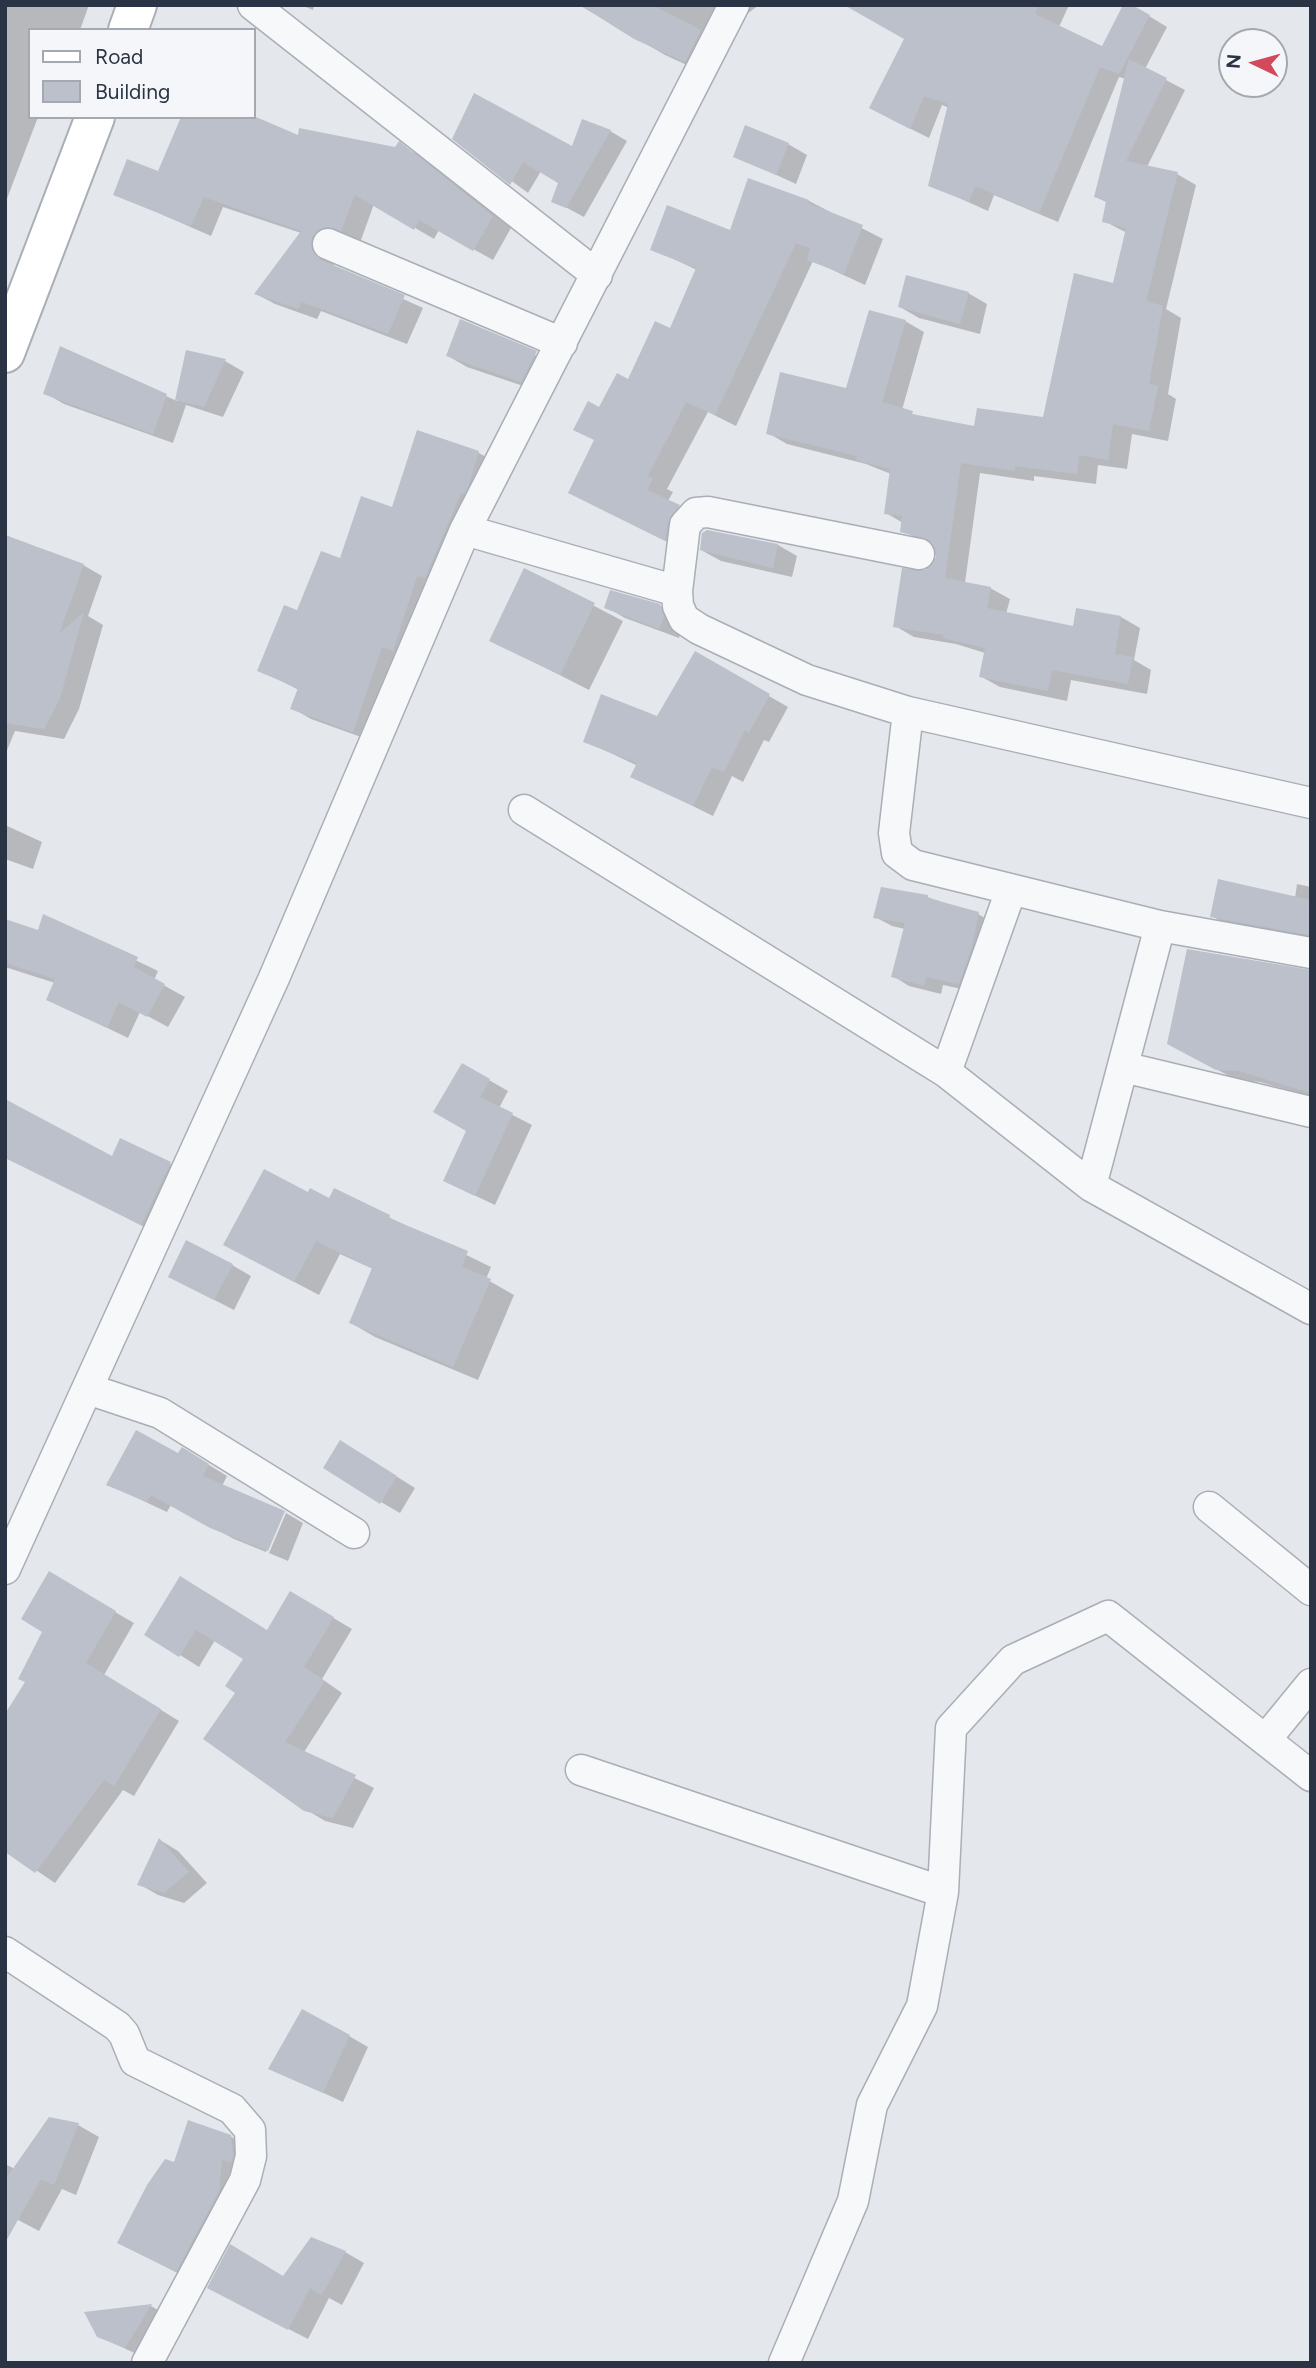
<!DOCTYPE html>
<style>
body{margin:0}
#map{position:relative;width:1316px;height:2368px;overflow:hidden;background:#e4e7ec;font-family:Figtree,sans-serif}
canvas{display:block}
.frame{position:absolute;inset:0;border:7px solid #2b3445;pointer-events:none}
.legend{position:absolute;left:28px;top:28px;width:228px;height:91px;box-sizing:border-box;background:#f4f6f9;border:2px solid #a4a8b1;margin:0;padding:9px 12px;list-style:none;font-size:21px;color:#2b3445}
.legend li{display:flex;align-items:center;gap:14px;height:35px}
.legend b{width:35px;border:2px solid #a4a8b1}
.north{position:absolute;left:1218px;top:28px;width:70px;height:70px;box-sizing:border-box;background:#f4f6f9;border:2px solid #a4a8b1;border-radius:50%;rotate:275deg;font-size:19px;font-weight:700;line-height:28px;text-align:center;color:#2b3445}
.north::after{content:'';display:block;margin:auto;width:24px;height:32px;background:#d1495b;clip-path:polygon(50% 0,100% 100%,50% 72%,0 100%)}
</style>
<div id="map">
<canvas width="1316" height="2368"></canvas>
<div class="frame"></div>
<ul class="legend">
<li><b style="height:9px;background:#fff"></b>Road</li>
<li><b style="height:19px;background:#bbc0ca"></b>Building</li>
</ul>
<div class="north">N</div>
</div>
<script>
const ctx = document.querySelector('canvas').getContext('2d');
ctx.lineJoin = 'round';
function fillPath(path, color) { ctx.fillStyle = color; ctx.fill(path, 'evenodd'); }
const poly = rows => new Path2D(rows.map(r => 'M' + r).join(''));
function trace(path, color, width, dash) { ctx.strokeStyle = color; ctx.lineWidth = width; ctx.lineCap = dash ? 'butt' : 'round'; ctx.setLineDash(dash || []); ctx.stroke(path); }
const shadow = poly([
 [5,5,89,5,80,30,30,30,30,117,38,117,5,204],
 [301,5,314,5,313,10],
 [579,5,759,5,747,14,715,78,665,55],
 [847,5,1069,5,1059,27,1103,48,1149,16,1167,27,1145,69,1185,90,1147,167,1177,174,1196,185,1166,309,1181,318,1168,394,1176,399,1168,441,1132,434,1127,469,1098,465,1096,484,1034,476,1034,481,980,473,965,583,990,588,1010,599,1006,614,1074,628,1121,617,1140,628,1134,660,1151,670,1147,694,1071,680,1067,701,1000,687,980,676,985,653,956,644,914,637,895,626,938,557,934,546,902,531,903,523,886,513,891,474,866,464,787,444,768,433,848,390,905,321,924,332,902,410,921,417,976,428,1044,419,1114,285,1127,233,1104,221,1108,203,1096,197,1126,79,1119,77,1058,222,994,195,988,211,930,185,949,108,942,105,929,138,889,118,906,38],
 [610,131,627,141,584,217,554,201,561,182,541,171,528,193,454,139,573,148],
 [299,138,396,149,399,144,418,155,511,228,493,260,439,230,434,239,374,204,361,240,347,237,329,259,337,269,423,308,407,344,321,311,317,319,275,304,256,294,301,233,223,207,211,236,115,194,159,173],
 [788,144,807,155,796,184,735,156],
 [749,180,809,201,883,239,865,285,813,261,736,426,708,412,667,489,673,492,668,501,699,518,686,551,570,493,595,441,600,410,629,381,670,331,697,270,652,249,731,232],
 [968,293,987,304,980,334,919,318,900,307],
 [461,321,555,364,541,392,467,367,448,356],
 [61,349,177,401,188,352,225,361,244,372,223,417,186,405,173,443,64,404,45,393],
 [418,432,479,453,498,464,372,741,311,719,292,708,299,690,259,670,298,613,341,561,393,509],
 [5,535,83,565,102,576,88,616,103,625,79,709,64,739,15,731,5,755],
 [778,545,797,556,792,577,721,561,701,550],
 [525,570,623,621,589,690,491,640],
 [660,606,679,617,682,629,679,638,625,618,606,607],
 [696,654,788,707,769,742,764,740,743,782,732,776,713,816,632,776,638,766,585,741,657,718],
 [5,825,42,842,33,869,5,859],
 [1297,884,1311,887,1311,942,1231,928,1212,916,1295,898],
 [927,897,978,914,995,924,976,992,943,985,941,994,909,986,893,976,905,929,892,926,875,917],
 [44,916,158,971,154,980,185,997,168,1027,140,1012,128,1038,48,999,55,983,5,967,5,921,40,932],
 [1311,972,1311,1097,1260,1082,1237,1080,1189,1055],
 [463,1065,508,1091,499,1108,532,1125,495,1205,465,1191,469,1131],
 [5,1156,112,1158,170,1164,191,1175,162,1236],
 [335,1191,491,1267,486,1279,514,1295,478,1380,375,1337,351,1323,373,1269,340,1254,319,1295,249,1258,309,1194,330,1201],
 [232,1265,251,1276,234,1310,189,1287],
 [359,1453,415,1488,400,1513,381,1502],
 [201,1460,227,1476,222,1486,282,1512,266,1552,234,1539,171,1505,167,1512,109,1485],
 [286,1513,303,1523,288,1561,269,1553],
 [49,1574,134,1623,104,1675,179,1721,134,1796,123,1790,55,1883,5,1849,45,1631],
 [181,1579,268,1632,291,1593,352,1629,322,1679,342,1693,304,1752,374,1788,353,1828,325,1821,305,1809,237,1692,245,1659,215,1640,199,1667,147,1634],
 [160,1840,178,1851,207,1883,184,1903,158,1895,139,1884],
 [349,2036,368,2047,343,2102,270,2068],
 [50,2119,78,2125,99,2137,76,2195,62,2189,39,2231,5,2213,5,2164,15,2169],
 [230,2136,250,2148,195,2282,139,2253,175,2164],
 [345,2252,364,2263,342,2305,329,2298,308,2339,228,2298],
 [151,2306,170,2317,145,2358,98,2336,87,2314]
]);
const building = poly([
 [580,5,652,5,701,30,685,62,634,39],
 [844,5,1039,5,1035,14,1102,46,1123,5,1132,5,1150,15,1119,74,1100,67,1039,213,975,186,969,202,928,186,948,104,924,96,910,129,869,108,904,39],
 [1129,59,1167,78,1126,161,1178,172,1146,301,1163,306,1149,384,1158,386,1149,431,1113,424,1108,460,1079,455,1077,474,1015,466,1015,471,961,463,945,578,991,587,987,608,1073,626,1076,608,1121,616,1115,654,1133,657,1128,684,1052,670,1048,691,979,677,985,648,943,638,944,635,893,627,902,568,925,570,936,557,930,540,900,532,902,516,884,514,890,469,856,460,857,456,766,434,780,372,846,388,869,310,906,320,882,402,913,411,912,414,974,426,977,408,1043,417,1074,273,1113,283,1126,228,1102,222,1106,201,1094,197],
 [474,93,572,146,582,119,611,130,566,208,551,202,558,183,523,162,510,185,452,139],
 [181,117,256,117,298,135,299,128,395,147,399,141,493,216,473,251,419,220,414,230,355,195,341,231,327,227,318,230,312,238,311,247,321,260,405,295,388,334,302,302,298,309,254,294,301,231,204,197,191,226,113,195,127,159,158,171],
 [745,125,789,143,776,175,733,157],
 [748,178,809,200,808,203,863,225,844,274,807,260,810,248,796,243,715,415,686,402,648,476,653,479,647,490,680,505,668,522,665,541,568,493,594,440,573,430,588,401,599,407,617,373,628,379,655,321,670,328,696,268,650,250,667,205,730,230],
 [906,275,969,292,960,324,898,307],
 [460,319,537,351,521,382,446,356],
 [60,346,167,394,153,434,43,394],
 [186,350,226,359,204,407,175,400],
 [417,430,479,451,468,487,464,494,461,493,425,578,417,576,393,651,382,647,353,732,290,709,298,688,257,671,284,605,297,610,321,551,340,558,361,496,392,507],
 [707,530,778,544,773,568,700,550,702,533],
 [5,535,84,564,59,634,84,612,60,698,44,729,5,723],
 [524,568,595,603,560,675,489,641],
 [610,590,660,604,664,617,659,629,604,608],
 [695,651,770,694,749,733,745,730,724,772,712,767,693,806,630,777,637,763,583,742,601,694,657,716],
 [1218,879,1311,900,1311,935,1210,917],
 [881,887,928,895,928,898,979,912,971,950,959,984,926,977,924,986,891,977,905,923,873,918],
 [43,914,138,957,134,967,165,984,147,1017,119,1002,107,1028,46,1000,55,979,5,963,5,919,38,930],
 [1187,949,1311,970,1311,1093,1239,1071,1216,1070,1167,1044],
 [462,1063,490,1079,480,1097,513,1113,475,1196,443,1181,466,1131,433,1112],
 [5,1099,112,1156,120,1138,171,1162,141,1225,5,1158],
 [264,1169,308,1192,310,1188,329,1198,334,1188,390,1215,389,1218,468,1251,462,1267,491,1279,453,1367,349,1323,372,1268,316,1241,294,1282,223,1245],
 [186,1240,233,1264,214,1300,168,1277],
 [136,1430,178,1453,182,1447,209,1464,203,1476,285,1511,268,1551,210,1528,151,1495,147,1502,106,1485],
 [340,1440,397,1476,380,1504,323,1468],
 [49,1571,116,1611,86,1663,161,1709,114,1786,104,1780,35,1873,5,1852,5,1714,25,1682,18,1679,42,1632,21,1619],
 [180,1576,267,1630,290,1591,334,1617,304,1667,325,1681,285,1742,356,1775,333,1818,304,1811,203,1739,235,1693,225,1686,243,1659,196,1630,179,1657,144,1635],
 [159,1838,189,1872,164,1893,137,1885],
 [302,2009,350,2035,323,2093,268,2069],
 [49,2117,79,2123,54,2185,41,2179,5,2243,5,2180],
 [188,2120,231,2135,233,2154,232,2162,222,2160,219,2191,176,2272,117,2243,147,2185,165,2159,174,2162],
 [311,2237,346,2251,322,2295,310,2288,288,2330,207,2288,230,2244,283,2276],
 [152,2304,125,2348,97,2337,84,2312]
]);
const street = poly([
 [253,5,597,275],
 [328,244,562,343],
 [465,530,677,591,678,606,684,619,699,629,807,680,908,712,1311,803],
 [677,591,685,525,696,513,708,512,919,554],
 [908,712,894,833,897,853,913,865,1160,926,1311,953],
 [524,810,946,1072,1091,1186,1311,1309],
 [1123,1067,1311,1112],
 [946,1072,1011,890],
 [1091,1186,1160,926],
 [88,1389,160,1413,354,1533],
 [1209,1507,1311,1590],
 [5,1569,274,978,465,530,734,5],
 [1266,1739,1311,1684],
 [581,1770,943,1892,951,1728,1013,1660,1108,1616,1311,1776],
 [5,1952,117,2026,124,2034,135,2061,232,2109,250,2130,251,2156,245,2180,147,2363],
 [784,2363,853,2201,872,2105,922,2006,943,1892]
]);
const secondary = poly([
 [128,30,137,5],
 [5,353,95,117]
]);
fillPath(shadow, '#0003');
fillPath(building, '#bbc0ca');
trace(street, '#a9aeb7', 33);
trace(secondary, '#a9aeb7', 42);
trace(street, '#f7f8fa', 30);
trace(secondary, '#fff', 38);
</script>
